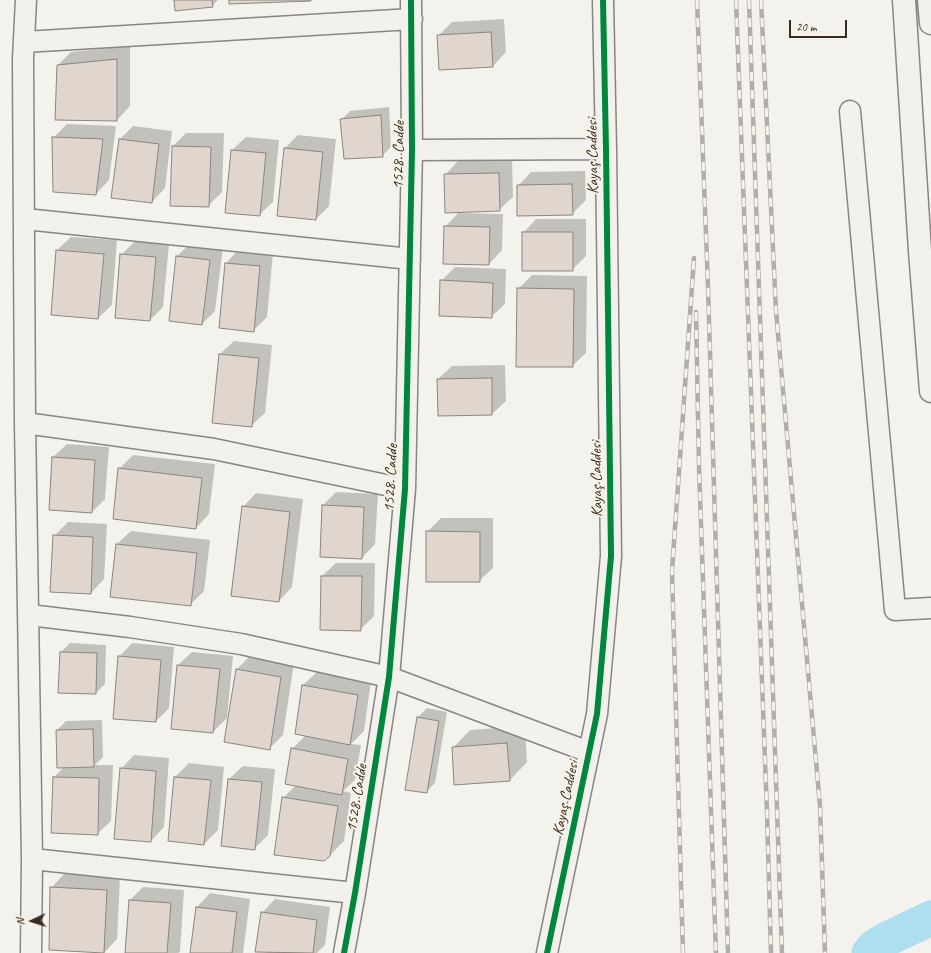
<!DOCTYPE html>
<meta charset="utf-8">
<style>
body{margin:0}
#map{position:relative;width:931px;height:953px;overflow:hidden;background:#f4f2ec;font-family:Caveat,sans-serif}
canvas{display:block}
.north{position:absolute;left:12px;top:901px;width:40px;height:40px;-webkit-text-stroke:3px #f7f3e8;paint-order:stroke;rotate:266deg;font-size:11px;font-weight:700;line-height:16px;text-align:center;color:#3b2a1e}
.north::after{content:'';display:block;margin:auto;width:14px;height:18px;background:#3b2a1e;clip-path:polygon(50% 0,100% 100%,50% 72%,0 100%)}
.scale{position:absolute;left:789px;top:20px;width:58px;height:18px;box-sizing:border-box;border:2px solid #3b2a1e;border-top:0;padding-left:5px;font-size:12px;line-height:14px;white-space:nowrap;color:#3b2a1e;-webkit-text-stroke:3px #f7f3e8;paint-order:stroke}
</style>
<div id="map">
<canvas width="931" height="953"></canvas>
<div class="north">N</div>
<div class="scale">20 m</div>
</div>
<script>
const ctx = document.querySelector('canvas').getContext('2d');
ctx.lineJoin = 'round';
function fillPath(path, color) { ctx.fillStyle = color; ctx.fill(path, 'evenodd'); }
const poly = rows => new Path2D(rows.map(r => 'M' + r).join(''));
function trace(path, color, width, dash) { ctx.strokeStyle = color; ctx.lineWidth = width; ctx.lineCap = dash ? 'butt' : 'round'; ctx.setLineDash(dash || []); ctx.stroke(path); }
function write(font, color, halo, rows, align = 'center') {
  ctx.font = font + ' Caveat,sans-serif'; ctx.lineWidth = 4; ctx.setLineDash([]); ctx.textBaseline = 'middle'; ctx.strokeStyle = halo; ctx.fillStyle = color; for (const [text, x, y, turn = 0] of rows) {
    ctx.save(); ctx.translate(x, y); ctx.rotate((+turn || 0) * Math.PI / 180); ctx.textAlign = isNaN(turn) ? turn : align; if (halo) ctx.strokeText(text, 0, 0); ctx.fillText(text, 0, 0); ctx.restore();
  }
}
const shadow = poly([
 [175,0,218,0,212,6],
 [504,19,506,52,493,66,438,36,452,22],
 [130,46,130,106,117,120,58,65,71,52],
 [389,107,391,147,382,156,341,120,350,111],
 [67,124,116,126,109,180,96,194,53,138],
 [133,126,172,131,165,188,152,202,120,139],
 [186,133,224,133,222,192,208,206,173,146],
 [298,135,336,139,329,206,316,219,284,149],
 [246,137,279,140,273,202,259,215,232,150],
 [512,160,513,197,499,210,445,175,458,161],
 [585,171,586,200,572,214,518,186,531,172],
 [458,213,503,214,502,250,489,264,445,227],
 [536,219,586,219,586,256,572,270,523,233],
 [71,237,117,240,112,305,98,318,57,250],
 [135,241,169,244,163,307,150,320,121,255],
 [191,243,223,247,215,311,202,324,177,256],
 [239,249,273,253,267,317,253,331,220,328,226,263],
 [455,267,506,269,505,304,491,317,441,281],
 [532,275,587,276,586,353,572,366,518,289],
 [234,341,272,345,265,413,251,426,220,354],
 [505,365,506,401,492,414,439,415,438,379,452,366],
 [67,444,109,447,105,499,92,512,53,457],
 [133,455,215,464,209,514,196,528,119,469],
 [336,492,378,494,375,544,362,558,323,505],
 [256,493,303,499,292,587,279,601,243,507],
 [441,518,493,518,493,568,479,581,427,532],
 [68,522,107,524,104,579,91,593,54,536],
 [131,531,210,540,204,591,190,605,117,544],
 [336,563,375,563,374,616,360,630,322,576],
 [70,643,106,645,105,684,96,693,61,652],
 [132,643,174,647,169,708,156,721,119,657],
 [192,652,233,656,227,718,213,732,172,728,178,665],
 [250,656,294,663,283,735,269,749,236,670],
 [317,672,371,681,364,731,351,744,361,745,355,780,343,791,351,793,344,841,330,855,283,798,296,785,292,749,306,735,303,685],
 [427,708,447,712,435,783,426,792,418,717],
 [102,720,103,757,95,765,113,765,111,821,97,834,54,777,64,767,57,730,66,721],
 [525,726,527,762,510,780,453,748,470,730],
 [134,755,169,758,164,827,151,841,121,769],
 [189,763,224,767,218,830,204,844,169,840,175,777],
 [243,766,275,769,268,835,255,848,229,779],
 [64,874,120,876,117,939,104,953,51,888],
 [143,887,184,890,180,952,178,953,126,953,130,900],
 [210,893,250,899,243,953,191,953,197,907],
 [275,899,330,907,325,945,317,953,270,953,256,951,262,913]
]);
const river = poly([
 [869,953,874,947,887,939,931,918]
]);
const building = poly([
 [174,0,212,0,213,7,175,11,174,0],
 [229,0,311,0,311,1,229,4,229,0],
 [491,32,493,67,439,70,437,35,491,32],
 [117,59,117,121,55,120,57,65,117,59],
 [381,115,383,157,344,159,340,119,381,115],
 [52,137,103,139,96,195,53,192,52,137],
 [119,139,159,144,152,203,111,198,119,139],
 [172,146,211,147,209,207,170,206,172,146],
 [284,148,323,152,316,220,277,216,284,148],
 [231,150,266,153,260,216,225,213,231,150],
 [499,173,500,211,445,213,444,174,499,173],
 [572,184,573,215,517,216,517,185,572,184],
 [444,226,490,227,489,265,443,264,444,226],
 [522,232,573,232,573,271,522,271,522,232],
 [56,250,104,254,98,319,51,315,56,250],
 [120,254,156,257,150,321,115,318,120,254],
 [176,256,210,260,202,325,169,321,176,256],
 [225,263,260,266,254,332,219,328,225,263],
 [440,280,493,283,492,318,439,316,440,280],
 [517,288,574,289,573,367,516,367,517,288],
 [219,354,259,358,252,427,212,423,219,354],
 [492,378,492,415,438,416,437,379,492,378],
 [52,457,95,460,92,513,49,510,52,457],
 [118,468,202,478,196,529,113,519,118,468],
 [322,505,364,507,362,559,320,557,322,505],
 [242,506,290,512,279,602,231,596,242,506],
 [426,531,480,532,480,582,426,582,426,531],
 [53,535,93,537,91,594,50,592,53,535],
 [116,544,197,553,191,606,110,597,116,544],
 [321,576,362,576,361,631,320,630,321,576],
 [60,652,97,653,96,694,58,693,60,652],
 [118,656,161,660,156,722,113,719,118,656],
 [177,665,220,669,213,733,171,729,177,665],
 [236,669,281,677,270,750,224,742,236,669],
 [302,685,358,695,350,745,295,734,302,685],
 [417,717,439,721,427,793,405,790,417,717],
 [93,729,94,767,57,768,56,730,93,729],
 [507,743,510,781,454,785,452,747,507,743],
 [291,748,348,759,342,795,285,784,291,748],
 [120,768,156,771,151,842,114,839,120,768],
 [53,777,99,778,98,835,51,833,53,777],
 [174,777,211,780,204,845,168,841,174,777],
 [228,779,262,782,255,850,221,846,228,779],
 [282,797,338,806,330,856,324,861,274,855,282,797],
 [50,887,107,890,104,953,49,950,50,887],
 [129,900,171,903,167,953,125,953,129,900],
 [196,907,237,912,232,953,190,953,196,907],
 [261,912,317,920,313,953,255,952,261,912]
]);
const minor = poly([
 [26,0,23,59,25,423,32,859,31,953],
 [24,42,412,19],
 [850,111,895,610,931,608],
 [412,150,606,149],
 [25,219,410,259],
 [25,423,214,449,405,489],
 [29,615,130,627,241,644,389,677,589,752],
 [32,859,355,893],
 [344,953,355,893,389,677,405,489,412,150,411,0],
 [547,953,597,714,611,556,606,149,603,0]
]);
const highway = poly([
 [904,0,920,251,931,391],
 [929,0,931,23]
]);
const rail = poly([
 [697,0,708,287,728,953],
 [736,0,767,812,771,953],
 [749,0,782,953],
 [761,0,776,311,820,806,825,953],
 [696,312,699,467,716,953],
 [683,953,672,571,694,258]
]);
const cycleway = poly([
 [344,953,355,893,389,677,405,489,412,150,411,0],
 [547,953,597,714,611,556,606,149,603,0]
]);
const streetNames = [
 ["1528. Cadde",399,155,-89],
 ["Kayaş Caddesi",593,156,-91],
 ["1528. Cadde",391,478,-87],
 ["Kayaş Caddesi",597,479,-91],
 ["1528. Cadde",357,798,-81],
 ["Kayaş Caddesi",566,798,-78]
];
fillPath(shadow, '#0003');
trace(river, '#addff0', 35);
fillPath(building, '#e0d6cd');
trace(building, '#898580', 1);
trace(minor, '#898580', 23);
trace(highway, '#898580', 25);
trace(minor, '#f2f1ed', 20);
trace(highway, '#f2f1ed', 22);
trace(rail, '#b1aeaa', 4.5);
trace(rail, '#f7f3e8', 3, [9]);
trace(cycleway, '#00873e', 6);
write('16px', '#3b2a1e', '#f7f3e8', streetNames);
</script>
